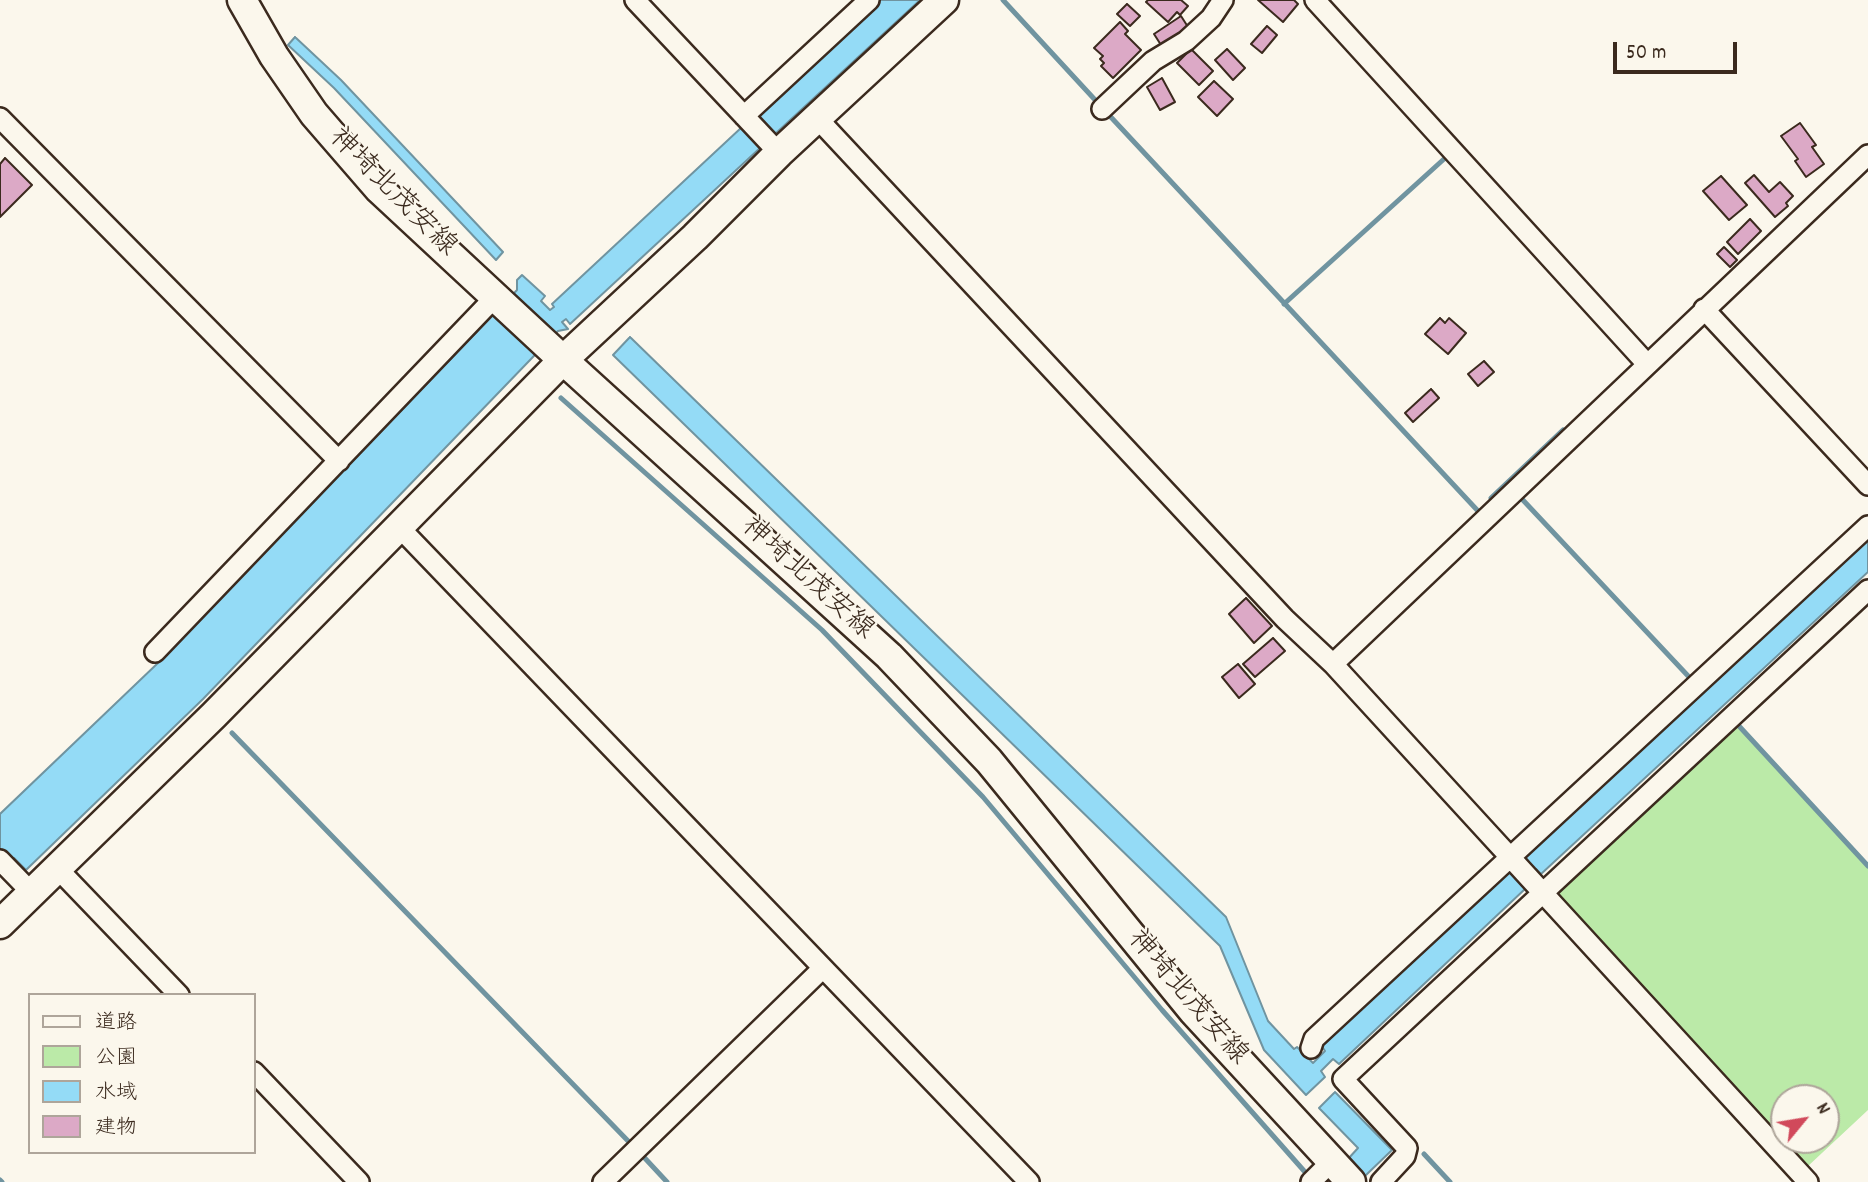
<!DOCTYPE html>
<meta charset="utf-8">
<style>
body{margin:0}
#map{position:relative;width:1868px;height:1182px;overflow:hidden;background:#fbf7ec;font-family:Dekko,"Klee One",sans-serif}
canvas{display:block}
.legend{position:absolute;left:28px;top:993px;width:228px;height:161px;box-sizing:border-box;background:#fbf7ec;border:2px solid #aea59a;margin:0;padding:9px 12px;list-style:none;font-size:21px;color:#3b2a1e}
.legend li{display:flex;align-items:center;gap:14px;height:35px}
.legend b{width:35px;border:2px solid #aea59a}
.north{position:absolute;left:1770px;top:1084px;width:70px;height:70px;box-sizing:border-box;background:#fbf7ec;border:2px solid #aea59a;border-radius:50%;rotate:60deg;font-size:19px;font-weight:700;line-height:28px;text-align:center;color:#3b2a1e}
.north::after{content:'';display:block;margin:auto;width:24px;height:32px;background:#d1495b;clip-path:polygon(50% 0,100% 100%,50% 72%,0 100%)}
.scale{position:absolute;left:1613px;top:42px;width:124px;height:32px;box-sizing:border-box;border:4px solid #3b2a1e;border-top:0;padding-left:9px;font-size:21px;line-height:24px;white-space:nowrap;color:#3b2a1e;-webkit-text-stroke:5px #fbf7ec;paint-order:stroke}
</style>
<div id="map">
<canvas width="1868" height="1182"></canvas>
<ul class="legend">
<li><b style="height:9px;background:#fbf7ec"></b>道路</li>
<li><b style="height:19px;background:#bbeaa8"></b>公園</li>
<li><b style="height:19px;background:#94dbf6"></b>水域</li>
<li><b style="height:19px;background:#dca9c6"></b>建物</li>
</ul>
<div class="north">N</div>
<div class="scale">50 m</div>
</div>
<script>
const ctx = document.querySelector('canvas').getContext('2d');
ctx.lineJoin = 'round';
function fillPath(path, color) { ctx.fillStyle = color; ctx.fill(path, 'evenodd'); }
const poly = rows => new Path2D(rows.map(r => 'M' + r).join(''));
function trace(path, color, width, dash) { ctx.strokeStyle = color; ctx.lineWidth = width; ctx.lineCap = dash ? 'butt' : 'round'; ctx.setLineDash(dash || []); ctx.stroke(path); }
function write(font, color, halo, rows, align = 'center') {
  ctx.font = font + ' Dekko,"Klee One",sans-serif'; ctx.lineWidth = 5; ctx.setLineDash([]); ctx.textBaseline = 'middle'; ctx.strokeStyle = halo; ctx.fillStyle = color; for (const [text, x, y, turn = 0] of rows) {
    ctx.save(); ctx.translate(x, y); ctx.rotate((+turn || 0) * Math.PI / 180); ctx.textAlign = isNaN(turn) ? turn : align; if (halo) ctx.strokeText(text, 0, 0); ctx.fillText(text, 0, 0); ctx.restore();
  }
}
const green = poly([
 [1737,725,1868,867,1868,1110,1807,1167,1556,895],
 [1784,1098,1826,1098,1826,1140,1784,1140]
]);
const water = poly([
 [879,0,920,0,775,134,754,140,760,148,570,324,566,319,562,322,568,329,558,331,203,699,26,870,14,858,0,872,0,814,159,662,517,290,517,280,522,275,545,296,541,301,550,310,554,307,552,304,742,127,749,135,756,115,879,0],
 [295,37,341,80,503,252,496,260,334,88,288,45,295,37],
 [630,337,1226,917,1268,1021,1294,1049,1297,1047,1313,1063,1325,1051,1321,1045,1507,870,1514,876,1529,862,1523,855,1868,537,1868,572,1541,874,1536,869,1520,883,1525,889,1339,1064,1333,1059,1321,1071,1325,1077,1306,1095,1264,1050,1220,946,613,355,630,337],
 [1335,1092,1392,1150,1365,1176,1348,1159,1358,1148,1319,1108,1335,1092]
]);
const stream = poly([
 [1003,0,1097,102],
 [1108,114,1478,511],
 [1284,304,1444,159],
 [561,398,822,630,983,797,1162,1010,1305,1172],
 [1491,498,1563,430],
 [1521,498,1690,678],
 [1739,726,1868,866],
 [232,733,631,1144],
 [641,1154,667,1182],
 [1424,1154,1450,1182],
 [0,1180,2,1182]
]);
const building = poly([
 [1148,0,1181,0,1188,6,1180,15,1177,12,1168,22,1146,2,1148,0],
 [1258,0,1294,0,1298,4,1283,22,1258,0],
 [1127,4,1140,16,1130,26,1117,14,1127,4],
 [1181,16,1188,27,1161,45,1154,34,1181,16],
 [1120,22,1128,31,1125,34,1141,50,1113,78,1101,66,1104,63,1100,59,1103,56,1094,48,1120,22],
 [1267,26,1277,35,1262,53,1251,44,1267,26],
 [1191,49,1213,71,1199,85,1177,63,1191,49],
 [1227,49,1245,68,1233,80,1215,60,1227,49],
 [1162,78,1175,102,1160,110,1147,87,1162,78],
 [1214,81,1233,99,1217,116,1198,97,1214,81],
 [1800,123,1816,145,1812,147,1824,164,1806,177,1795,161,1798,159,1781,136,1800,123],
 [5,158,32,185,0,217,0,164,5,158],
 [1754,175,1769,192,1780,182,1793,196,1786,203,1788,206,1775,217,1745,183,1754,175],
 [1721,176,1747,205,1729,220,1703,191,1721,176],
 [1750,219,1761,231,1738,254,1727,242,1750,219],
 [1724,247,1737,260,1730,267,1717,254,1724,247],
 [1440,318,1445,323,1449,318,1466,333,1448,354,1425,334,1440,318],
 [1484,361,1494,372,1478,386,1468,374,1484,361],
 [1431,389,1439,398,1413,422,1405,413,1431,389],
 [1246,598,1272,626,1254,643,1229,614,1246,598],
 [1273,638,1285,651,1255,677,1243,664,1273,638],
 [1238,664,1255,684,1239,698,1222,677,1238,664]
]);
const street = poly([
 [635,0,779,153],
 [1315,0,1647,364],
 [1102,109,1153,61,1186,41,1211,18,1223,0],
 [744,116,869,0],
 [0,118,339,461],
 [817,118,1285,619,1333,664,1808,1182],
 [1704,309,1868,485],
 [399,527,1029,1182],
 [155,652,496,296],
 [1333,664,1868,155],
 [0,860,32,893],
 [57,868,179,995],
 [1311,1048,1314,1039,1868,526],
 [254,1072,359,1182],
 [603,1182,823,968],
 [1311,1182,1331,1162],
 [1381,1182,1405,1156,1407,1148,1343,1079,1868,590]
]);
const secondary = poly([
 [242,0,274,56,314,114,379,189,563,360,889,656,989,761,1193,1011,1351,1182],
 [0,924,214,715,563,360,695,237,779,153,944,0]
]);
const streetNames = [
 ["神埼北茂安線",391,194,45],
 ["神埼北茂安線",806,580,42],
 ["神埼北茂安線",1186,999,49]
];
fillPath(green, '#bbeaa8');
fillPath(water, '#94dbf6');
trace(water, '#7094a0', 2);
trace(stream, '#7094a0', 5);
fillPath(building, '#dca9c6');
trace(building, '#3b2a1e', 2);
trace(street, '#3b2a1e', 24);
trace(secondary, '#3b2a1e', 33);
trace(street, '#fbf7ec', 19);
trace(secondary, '#fbf7ec', 28);
write('28px', '#3b2a1e', '#fbf7ec', streetNames);
</script>
